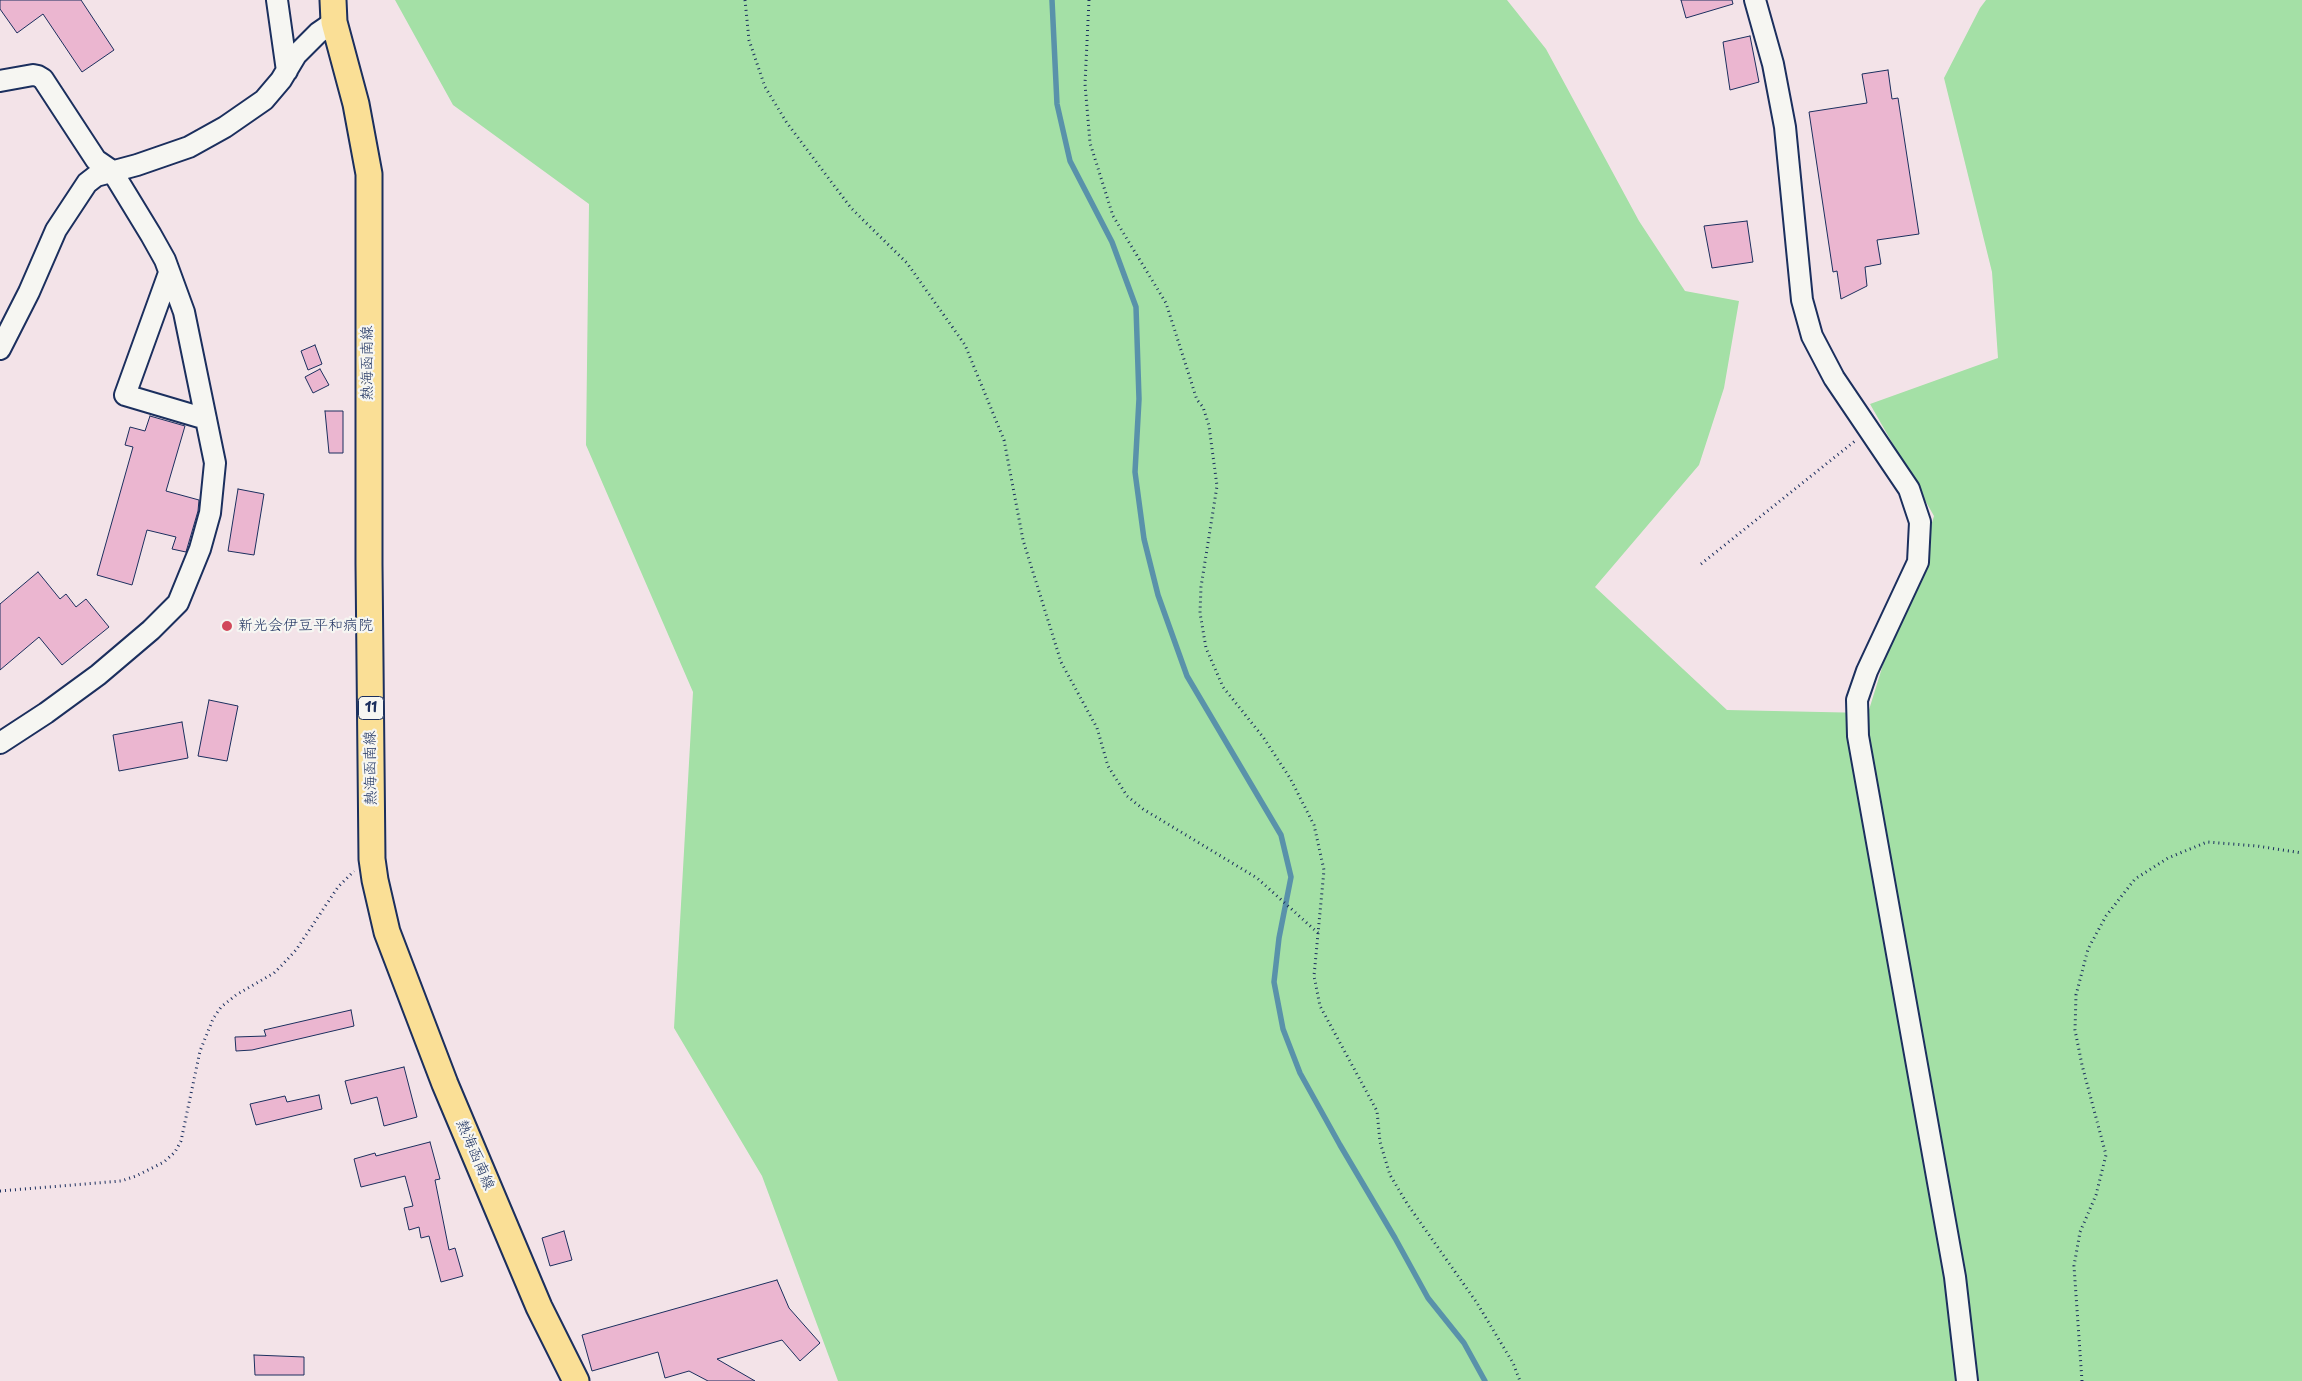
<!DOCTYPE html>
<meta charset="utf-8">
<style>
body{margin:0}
canvas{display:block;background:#f3e3e8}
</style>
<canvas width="2302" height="1381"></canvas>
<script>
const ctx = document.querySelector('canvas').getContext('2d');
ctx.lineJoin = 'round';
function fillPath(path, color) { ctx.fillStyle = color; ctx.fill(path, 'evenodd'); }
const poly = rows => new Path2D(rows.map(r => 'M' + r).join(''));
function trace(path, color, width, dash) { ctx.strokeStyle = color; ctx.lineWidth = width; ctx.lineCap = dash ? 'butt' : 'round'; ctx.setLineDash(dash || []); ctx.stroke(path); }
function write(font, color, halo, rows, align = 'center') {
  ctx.font = font + ' "Playpen Sans","Klee One",sans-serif'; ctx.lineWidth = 4.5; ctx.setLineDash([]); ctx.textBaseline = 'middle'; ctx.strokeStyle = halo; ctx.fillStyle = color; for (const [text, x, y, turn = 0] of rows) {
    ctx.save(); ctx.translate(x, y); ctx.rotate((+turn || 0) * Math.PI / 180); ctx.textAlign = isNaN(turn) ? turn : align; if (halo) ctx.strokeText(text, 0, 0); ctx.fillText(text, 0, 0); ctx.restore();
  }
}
const green = poly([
 [395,0,1507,0,1546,49,1639,221,1685,291,1739,301,1724,388,1699,465,1595,587,1727,710,1868,713,1894,629,1909,600,1934,516,1870,404,1998,358,1992,272,1944,78,1980,8,1986,0,2302,0,2302,1381,838,1381,762,1176,674,1028,693,692,586,445,589,204,453,105]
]);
const stream = poly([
 [1052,0,1057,104,1070,161,1112,242,1136,307,1139,399,1135,472,1144,539,1158,595,1187,676,1281,835,1291,877,1279,938,1274,982,1283,1029,1300,1073,1340,1145,1395,1238,1428,1298,1464,1343,1485,1381]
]);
const building = poly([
 [0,0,81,0,114,50,82,72,43,14,17,33,0,9,0,0],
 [1681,0,1732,0,1733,4,1686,18,1681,0],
 [1750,36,1759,82,1730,90,1723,42,1750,36],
 [1888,70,1892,99,1898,98,1919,234,1877,240,1881,264,1865,267,1867,286,1841,299,1837,271,1833,272,1809,112,1867,103,1862,74,1888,70],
 [1747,221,1753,262,1712,268,1704,226,1747,221],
 [315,345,322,364,308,370,301,351,315,345],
 [320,369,329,385,313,393,305,377,320,369],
 [325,411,343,411,343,453,329,453,325,411],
 [150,416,185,426,166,491,199,500,198,511,186,552,172,549,176,537,147,530,132,585,97,575,133,447,125,445,130,427,145,431,150,416],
 [238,489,264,494,254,555,228,551,238,489],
 [38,572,60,599,66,594,76,607,86,599,109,627,62,665,39,637,0,670,0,604,38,572],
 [209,700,238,706,227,761,198,756,209,700],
 [182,722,188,758,119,771,113,735,182,722],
 [351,1010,354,1026,252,1050,236,1051,235,1037,266,1036,264,1030,351,1010],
 [404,1067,417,1117,384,1126,377,1097,351,1104,345,1081,404,1067],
 [319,1095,322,1109,256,1125,250,1104,285,1096,287,1102,319,1095],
 [430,1142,440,1179,435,1180,449,1250,455,1248,463,1276,441,1282,429,1236,421,1238,419,1227,409,1230,404,1208,413,1206,405,1176,361,1187,354,1159,375,1153,376,1156,430,1142],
 [564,1231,572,1260,550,1266,542,1238,564,1231],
 [777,1280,789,1308,820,1343,800,1361,782,1340,717,1359,755,1381,708,1381,689,1371,665,1378,658,1352,592,1371,582,1335,777,1280],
 [254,1355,304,1357,304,1375,255,1375,254,1355]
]);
const path = poly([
 [745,0,749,40,765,87,787,123,851,208,907,263,965,345,1004,440,1023,540,1061,662,1097,728,1108,766,1127,796,1143,809,1257,878,1318,933],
 [1089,0,1085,84,1090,143,1113,216,1166,303,1197,400,1203,407,1209,426,1217,486,1201,587,1200,613,1206,648,1223,687,1263,737,1290,778,1314,825,1324,870,1314,976,1320,1006,1377,1111,1380,1142,1390,1175,1408,1205,1477,1303,1513,1363,1520,1381],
 [1701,564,1855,441],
 [0,1191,121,1181,136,1176,164,1162,175,1152,181,1141,200,1051,213,1019,221,1007,236,995,274,973,283,964,296,950,338,887,354,871],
 [2082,1381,2074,1266,2080,1232,2096,1195,2106,1155,2082,1065,2075,1030,2076,995,2088,949,2106,916,2135,879,2168,858,2207,842,2257,846,2302,853]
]);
const minor = poly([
 [277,0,287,71],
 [1755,0,1773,64,1785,127,1802,300,1812,336,1834,378,1909,489,1920,522,1918,562,1867,671,1857,700,1858,736,1955,1277,1967,1381],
 [0,81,33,75,38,76,43,79,96,160,112,171,151,235,165,260,184,312,215,463,210,513,200,549,178,603,151,630,98,675,46,713,0,743],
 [169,273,125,395,206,419],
 [0,349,29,292,56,230,87,183,96,176,137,165,189,147,225,127,264,100,281,80,296,55,318,33,334,22]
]);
const major = poly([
 [333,0,334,22,356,104,369,174,369,564,372,859,375,880,387,932,445,1084,539,1307,576,1381]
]);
const markers = [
 [227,626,6,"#d1495b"]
];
const shields = [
 [371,708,25]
];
const shieldNames = [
 ["11",371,708]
];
const streetNames = [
 ["熱海函南線",368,363,-90],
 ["熱海函南線",371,768,-91],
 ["熱海函南線",475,1155,67]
];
const poiNames = [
 ["新光会伊豆平和病院",238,626]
];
fillPath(green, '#a4e0a6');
trace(stream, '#5992aa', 5.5);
fillPath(building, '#ebb6d0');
trace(building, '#1b2f5e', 1);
trace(minor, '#1b2f5e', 24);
trace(major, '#1b2f5e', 29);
trace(path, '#1b2f5e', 3, [1, 4]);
trace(minor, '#f6f6f2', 20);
trace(major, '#fadf96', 25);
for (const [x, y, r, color] of markers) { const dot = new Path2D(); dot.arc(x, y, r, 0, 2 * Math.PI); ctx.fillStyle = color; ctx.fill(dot); trace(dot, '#f6f6f2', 2); }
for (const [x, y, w] of shields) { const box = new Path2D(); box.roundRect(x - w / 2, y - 11.5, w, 23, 4); ctx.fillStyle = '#f6f6f2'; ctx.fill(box); trace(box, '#1b2f5e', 1); }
write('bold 14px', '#1b2f5e', null, shieldNames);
write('15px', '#1b2f5e', '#f6f6f2', streetNames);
write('15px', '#1b2f5e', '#f6f6f2', poiNames, 'left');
</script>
